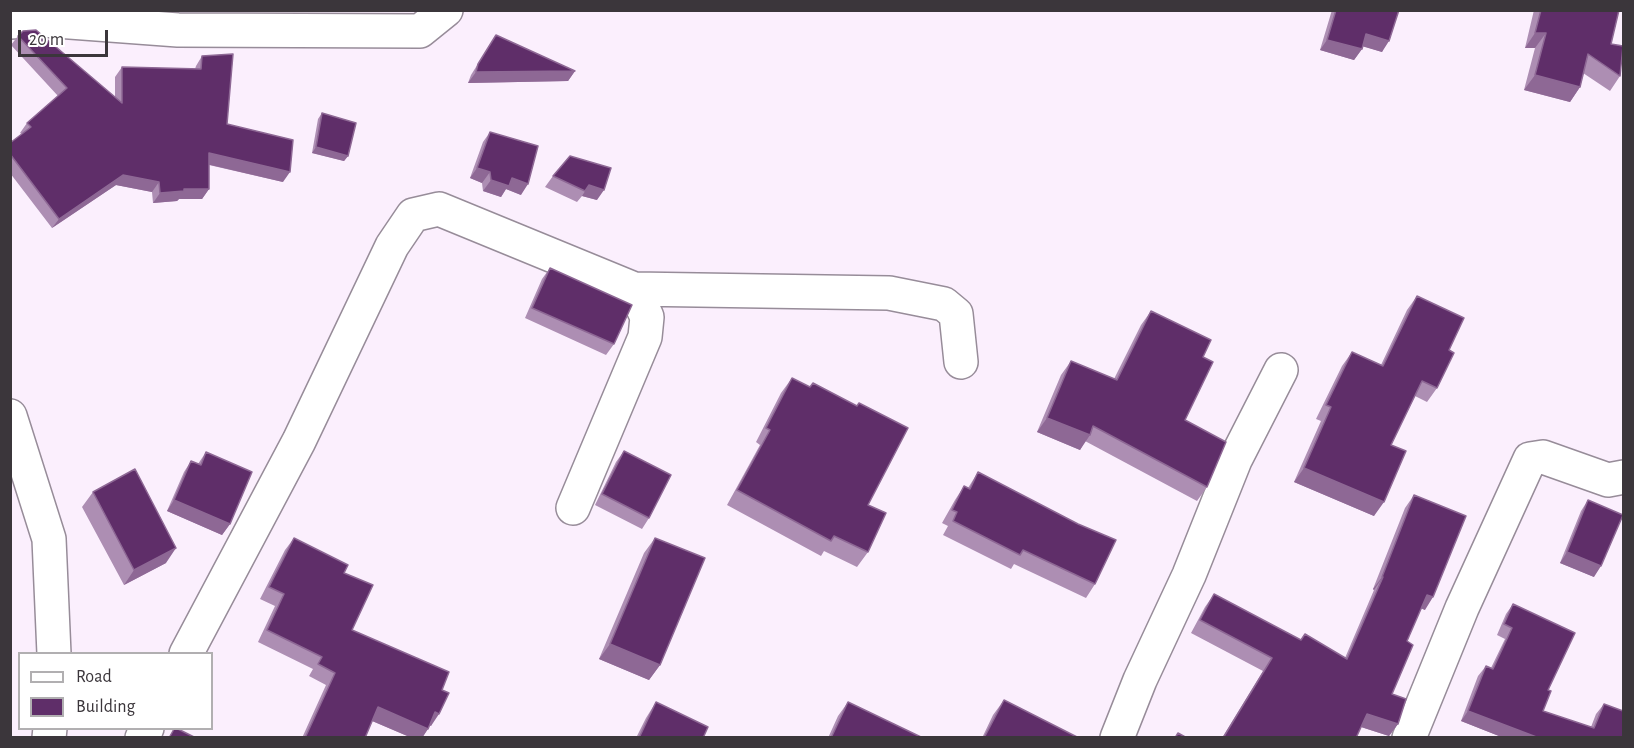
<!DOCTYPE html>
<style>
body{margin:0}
#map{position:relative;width:1634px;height:748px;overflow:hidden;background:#fbeffd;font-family:"Alegreya Sans",sans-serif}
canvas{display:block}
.frame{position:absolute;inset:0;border:12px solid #3b363b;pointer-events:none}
.legend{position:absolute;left:18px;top:652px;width:195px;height:78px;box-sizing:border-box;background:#fff;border:2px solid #b1afb1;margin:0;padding:8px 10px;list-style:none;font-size:18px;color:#3b363b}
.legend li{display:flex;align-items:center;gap:12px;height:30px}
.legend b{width:30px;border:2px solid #b1afb1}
.scale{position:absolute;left:18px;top:30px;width:90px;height:27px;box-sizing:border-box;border:3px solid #3b363b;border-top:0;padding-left:8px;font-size:18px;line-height:21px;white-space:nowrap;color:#3b363b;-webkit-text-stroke:4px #fff;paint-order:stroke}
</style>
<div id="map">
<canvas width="1634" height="748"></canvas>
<div class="frame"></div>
<ul class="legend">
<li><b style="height:8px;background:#fff"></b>Road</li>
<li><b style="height:16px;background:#5f2e69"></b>Building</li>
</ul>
<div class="scale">20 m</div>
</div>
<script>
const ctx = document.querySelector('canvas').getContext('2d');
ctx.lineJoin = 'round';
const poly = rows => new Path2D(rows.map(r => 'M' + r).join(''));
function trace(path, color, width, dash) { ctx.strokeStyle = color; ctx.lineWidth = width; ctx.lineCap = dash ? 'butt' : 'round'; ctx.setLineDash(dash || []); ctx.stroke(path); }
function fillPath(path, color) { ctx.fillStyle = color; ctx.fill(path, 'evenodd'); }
const minor = poly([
 [10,22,43,20,178,30,420,31,446,10],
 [634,289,889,293,944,304,956,314,961,362],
 [10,416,49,539,54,654],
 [186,654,299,441,392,246,413,215,439,209,634,289,647,317,645,337,573,508],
 [49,738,50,728],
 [142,738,147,728],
 [1117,738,1140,680,1189,575,1235,460,1281,370],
 [1409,738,1462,608,1530,459,1543,457,1608,480,1624,477]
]);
const wall = poly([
 [1332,10,1399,10,1382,52,1363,46,1362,49,1354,60,1320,50],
 [1534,10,1619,10,1611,44,1620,76,1610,91,1583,73,1580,87,1570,102,1524,90,1535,48,1525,48],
 [496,35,575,71,568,81,468,83,471,75],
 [18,36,115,97,115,77,122,67,195,69,196,66,202,56,227,124,283,182,209,165,209,189,202,199,179,199,177,201,153,203,152,192,116,185,52,228,10,173,10,143,22,134,20,133,27,123,58,96,11,45],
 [322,113,348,156,344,161,312,153,318,119],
 [490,132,521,195,506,189,501,197,483,191,482,183,470,178,483,142],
 [570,156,597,200,582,196,577,202,545,187,553,176],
 [550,268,614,344,606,355,525,318,542,279],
 [1417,296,1449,350,1437,388,1427,402,1415,396,1391,445,1374,516,1294,482,1321,421,1316,419,1342,366,1352,352,1381,365,1407,310],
 [1151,311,1203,357,1185,420,1207,487,1197,501,1085,441,1080,450,1037,432,1061,375,1071,361,1114,379,1141,325],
 [792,378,810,387,857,406,859,403,868,505,868,552,857,567,824,551,821,556,727,505,760,445,756,442,781,393],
 [624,451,649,518,642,529,595,505,616,462],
 [206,452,230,524,222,535,167,511,184,472,191,461,198,464],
 [978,472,1095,584,1086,598,1014,564,1011,569,943,535,948,526,942,523,955,500,964,486,968,488],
 [93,492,166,563,124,585,82,507],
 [1414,495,1425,610,1421,608,1407,641,1392,694,1398,724,1389,736,1361,727,1356,738,1222,738,1263,671,1191,633,1205,607,1214,594,1300,640,1305,634,1345,658,1374,590,1373,589,1405,508],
 [1588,500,1594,577,1560,563,1581,511],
 [294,538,344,573,352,630,442,690,431,726,430,725,422,738,412,738,372,721,365,738,302,738,326,685,309,676,313,669,258,642,275,606,260,599,285,550],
 [655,538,660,665,649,680,599,659,644,553],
 [1513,604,1548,690,1543,711,1591,727,1596,714,1604,704,1623,738,1504,738,1461,721,1478,676,1486,666,1491,668,1505,639,1497,635,1506,614],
 [1004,700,1079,738,982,738,993,715],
 [656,702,703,738,636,738,646,718],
 [848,702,923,738,828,738,838,716]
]);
const shadedWall = poly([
 [1535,33,1546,33,1535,48,1525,48],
 [1366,34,1389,41,1382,52,1358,45],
 [1327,40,1362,49,1354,60,1320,50],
 [575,71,568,81,468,83,476,72],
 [1535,75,1580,87,1570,102,1524,90],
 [316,147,348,156,344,161,312,153],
 [209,153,290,172,283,182,202,163],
 [477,168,490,172,482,183,470,178],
 [123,175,159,182,152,192,116,185,52,228,59,219],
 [512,178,528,184,521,195,506,189,501,197,483,191,491,180],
 [589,185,604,190,597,200,582,196],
 [184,189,209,189,202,199,179,199,177,201,153,203,160,193],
 [1047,418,1090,435,1080,450,1037,432],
 [1304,468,1384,502,1374,516,1294,482],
 [174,500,230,524,222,535,167,511],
 [176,548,166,563,124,585,134,570],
 [1567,552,1601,566,1594,577,1560,563],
 [1382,577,1383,577,1374,590,1373,589],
 [1427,595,1433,597,1425,610,1418,607],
 [610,644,660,665,649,680,599,659],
 [378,707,428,729,422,738,412,738,370,720],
 [1468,711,1539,738,1504,738,1461,721],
 [435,712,439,714,431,726,427,724],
 [1367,714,1398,724,1389,736,1358,726]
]);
const building = poly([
 [1336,10,1399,10,1389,41,1366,34,1362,49,1327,40,1336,10],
 [1541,10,1619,10,1611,44,1623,46,1620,76,1588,54,1580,87,1535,75,1546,33,1535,33,1541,10],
 [36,30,122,103,122,67,201,69,202,56,233,54,227,124,293,140,290,172,209,153,209,189,184,189,184,191,160,193,159,182,123,175,59,219,10,154,10,143,31,127,27,123,67,88,18,36,23,31,36,30],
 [496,35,575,71,476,72,478,64,496,35],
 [322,113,356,123,348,156,316,147,322,113],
 [490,132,538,146,528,184,512,178,509,186,491,180,490,172,477,168,490,132],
 [570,156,611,168,604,190,589,185,585,191,553,176,570,156],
 [550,268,632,305,614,344,532,308,550,268],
 [1417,296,1464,318,1449,350,1454,353,1437,388,1422,381,1391,445,1406,451,1384,502,1304,468,1331,407,1326,405,1352,352,1383,366,1417,296],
 [1151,311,1211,340,1203,357,1213,362,1185,420,1226,442,1207,487,1093,426,1090,435,1047,418,1071,361,1117,380,1151,311],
 [792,378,810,387,813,383,857,406,859,403,908,428,868,505,886,513,868,552,834,536,831,541,737,490,770,430,766,428,792,378],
 [624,451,671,475,649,518,602,494,624,451],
 [206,452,252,472,230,524,174,500,191,461,201,465,206,452],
 [135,469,176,548,134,570,93,492,135,469],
 [978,472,1078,524,1116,540,1095,584,1023,550,1020,555,953,521,957,512,952,510,964,486,970,489,978,472],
 [1414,495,1466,516,1433,597,1427,595,1407,641,1413,645,1392,694,1406,699,1398,724,1367,714,1356,738,1223,738,1272,658,1200,620,1214,594,1301,640,1305,634,1347,659,1383,577,1382,577,1414,495],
 [1588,500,1623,515,1601,566,1567,552,1588,500],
 [294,538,348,565,344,573,373,585,352,630,449,672,442,690,449,693,439,714,435,712,428,729,378,707,365,738,305,738,335,673,318,664,322,657,267,630,284,594,269,587,294,538],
 [655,538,705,558,660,665,610,644,655,538],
 [1513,604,1575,633,1548,690,1551,691,1543,711,1594,728,1604,704,1623,711,1623,738,1539,738,1468,711,1486,666,1493,669,1512,628,1504,624,1513,604],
 [1004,700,1079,738,984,738,1004,700],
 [656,702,708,727,703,738,639,738,656,702],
 [848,702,923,738,831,738,848,702],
 [174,729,178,729,196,738,169,738,174,729],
 [1178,733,1187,738,1175,738,1178,733]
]);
trace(minor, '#978c99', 36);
trace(minor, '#fff', 33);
fillPath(wall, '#ad8eb3');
fillPath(shadedWall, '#8e6895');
fillPath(building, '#5f2e69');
trace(building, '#8e6895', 1.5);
</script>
